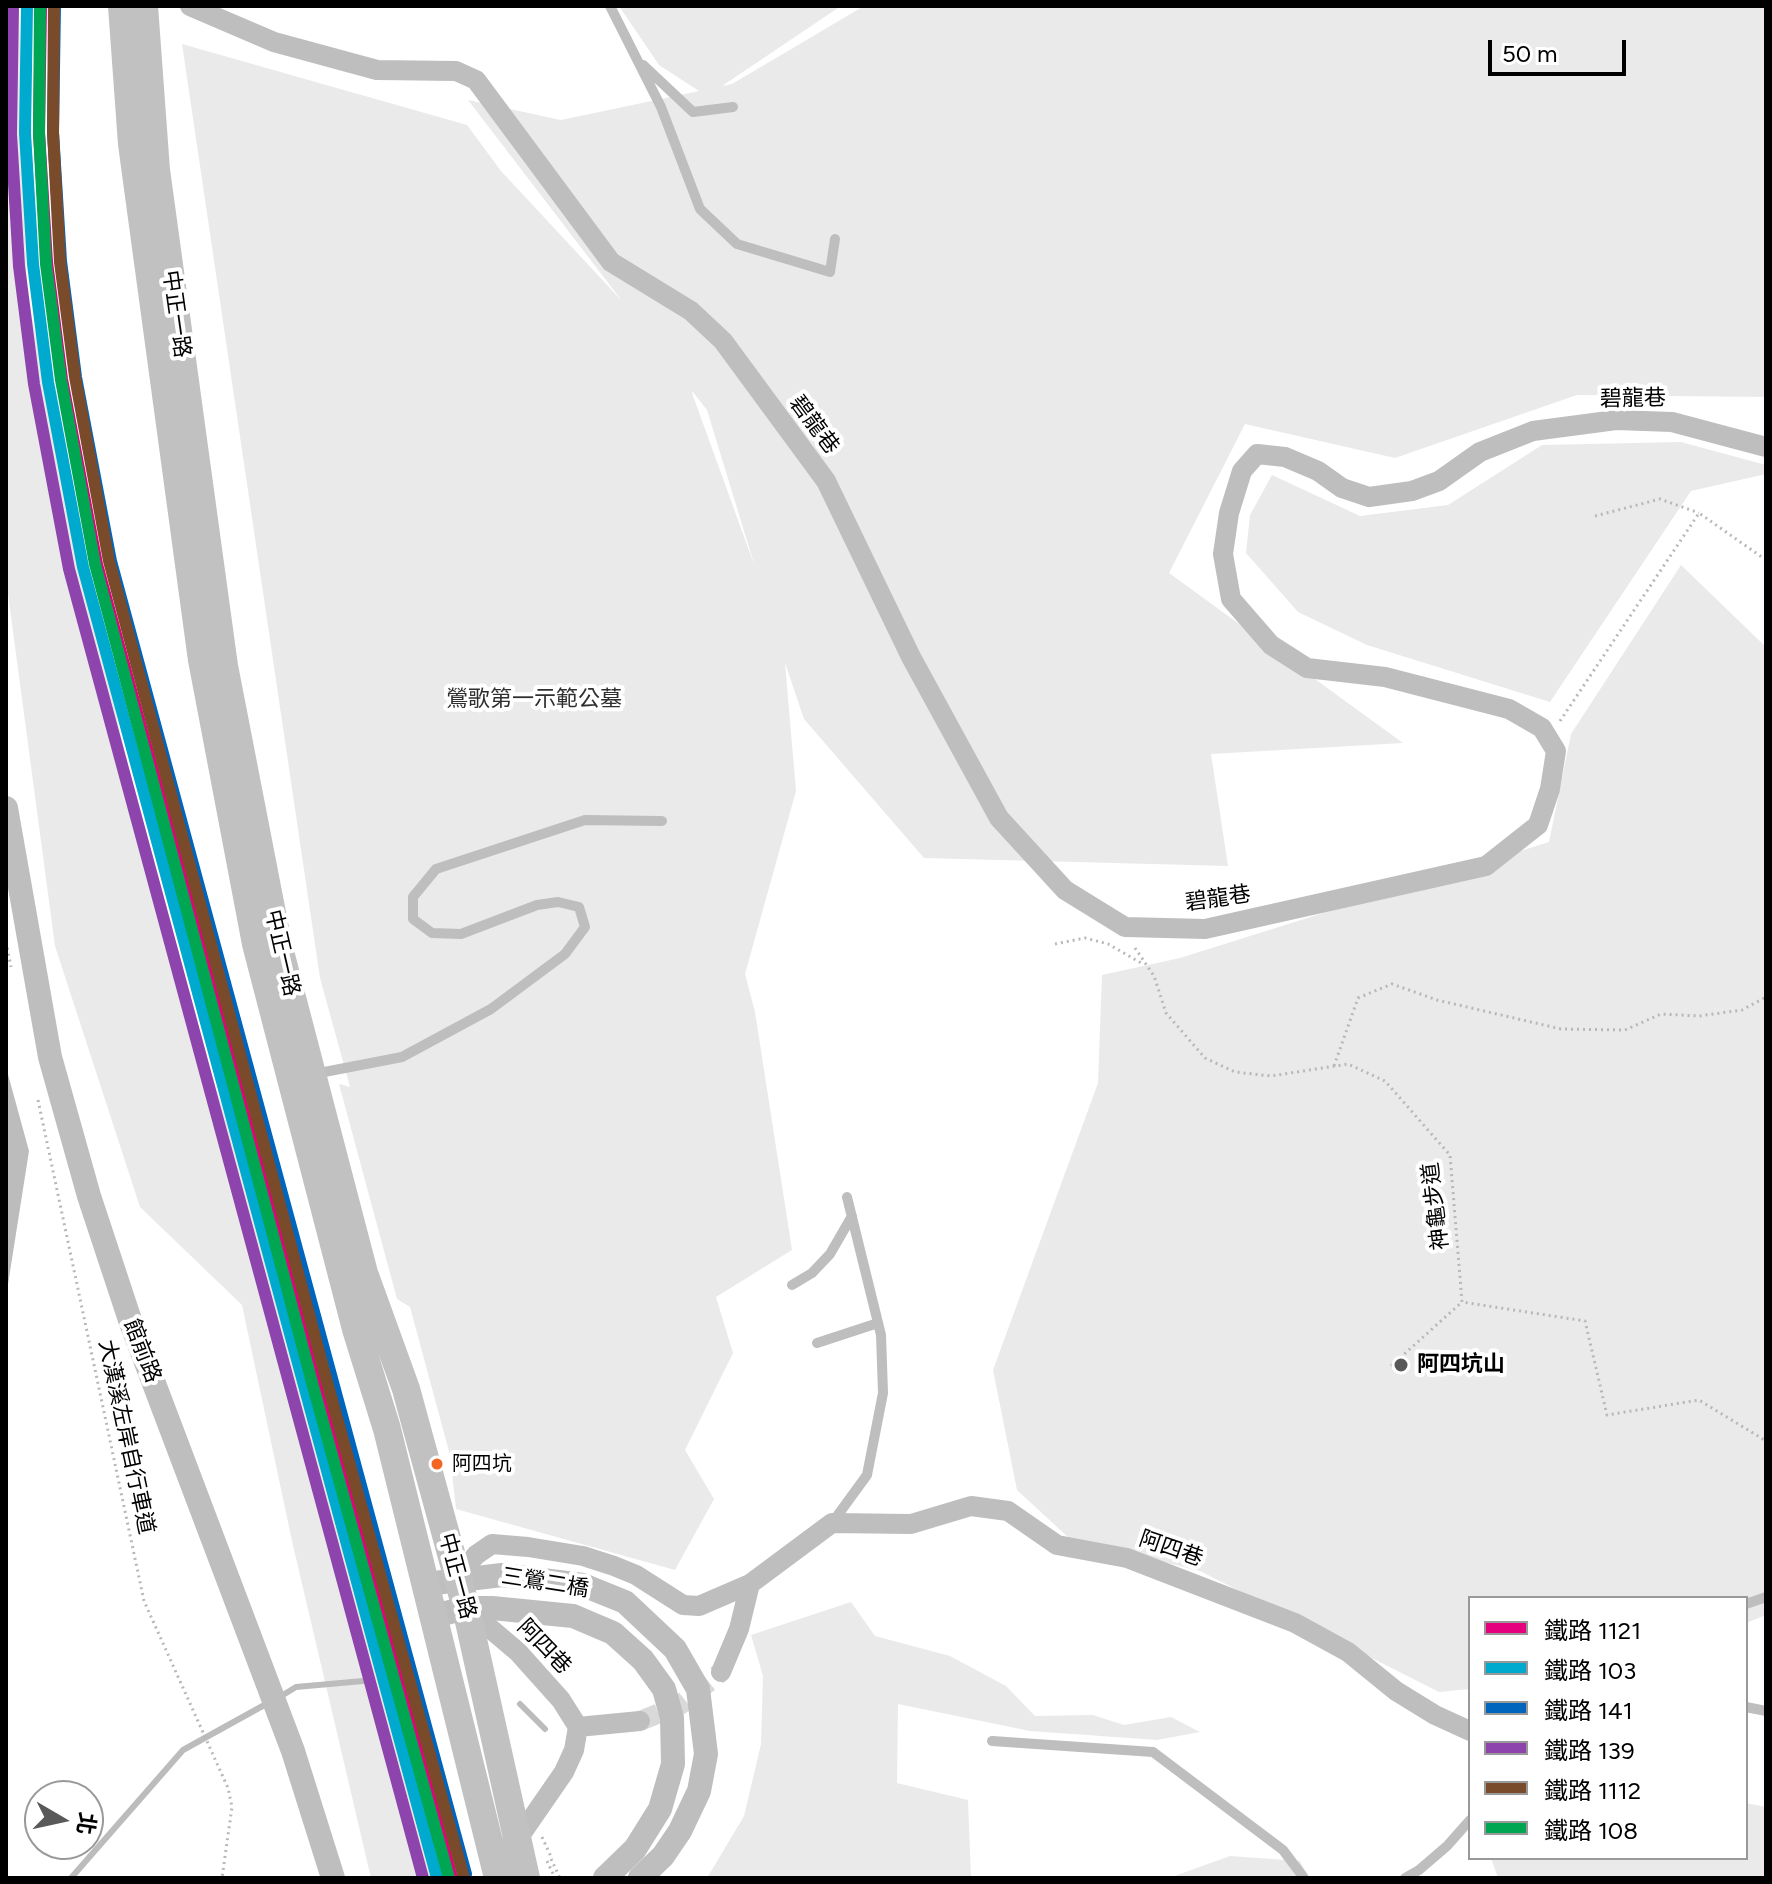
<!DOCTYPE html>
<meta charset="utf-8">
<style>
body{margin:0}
#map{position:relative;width:1772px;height:1884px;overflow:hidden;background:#fff;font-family:Figtree,"Noto Sans TC",sans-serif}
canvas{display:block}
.frame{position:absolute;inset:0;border:8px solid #000;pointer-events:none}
.legend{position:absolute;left:1468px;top:1596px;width:280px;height:264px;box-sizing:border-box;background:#fff;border:2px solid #999;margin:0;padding:10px 14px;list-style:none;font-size:24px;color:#000}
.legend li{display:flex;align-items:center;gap:16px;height:40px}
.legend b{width:40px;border:2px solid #999}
.north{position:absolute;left:24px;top:1780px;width:80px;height:80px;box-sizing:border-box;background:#fff;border:2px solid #999;border-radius:50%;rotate:99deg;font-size:22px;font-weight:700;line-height:32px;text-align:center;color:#000}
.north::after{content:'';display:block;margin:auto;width:28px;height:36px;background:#595959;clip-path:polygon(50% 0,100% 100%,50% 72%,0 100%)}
.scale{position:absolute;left:1488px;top:40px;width:138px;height:36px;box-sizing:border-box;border:4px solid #000;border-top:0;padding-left:10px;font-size:24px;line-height:28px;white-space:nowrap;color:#000;-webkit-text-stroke:6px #fff;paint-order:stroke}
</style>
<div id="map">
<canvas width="1772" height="1884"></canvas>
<div class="frame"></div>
<ul class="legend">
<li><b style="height:10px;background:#e5007d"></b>鐵路 1121</li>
<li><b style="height:10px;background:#00a9ce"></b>鐵路 103</li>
<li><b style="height:10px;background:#0065bd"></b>鐵路 141</li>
<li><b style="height:10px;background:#8e44ad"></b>鐵路 139</li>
<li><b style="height:10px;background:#7a4b2a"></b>鐵路 1112</li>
<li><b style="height:10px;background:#00a651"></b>鐵路 108</li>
</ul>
<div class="north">北</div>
<div class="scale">50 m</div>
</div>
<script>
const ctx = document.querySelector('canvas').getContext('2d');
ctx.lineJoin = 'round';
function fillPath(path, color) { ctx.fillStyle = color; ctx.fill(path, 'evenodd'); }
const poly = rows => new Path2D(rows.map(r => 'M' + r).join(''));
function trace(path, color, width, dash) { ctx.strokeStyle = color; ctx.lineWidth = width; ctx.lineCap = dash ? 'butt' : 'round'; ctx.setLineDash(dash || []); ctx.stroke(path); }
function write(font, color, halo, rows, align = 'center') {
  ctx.font = font + ' Figtree,"Noto Sans TC",sans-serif'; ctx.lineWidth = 8; ctx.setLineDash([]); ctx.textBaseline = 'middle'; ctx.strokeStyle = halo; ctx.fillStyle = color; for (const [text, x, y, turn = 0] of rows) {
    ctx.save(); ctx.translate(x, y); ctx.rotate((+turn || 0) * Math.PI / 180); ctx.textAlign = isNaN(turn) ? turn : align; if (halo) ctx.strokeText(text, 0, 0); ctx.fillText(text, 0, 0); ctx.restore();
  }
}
const green = poly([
 [6,6,19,6,27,294,157,906,257,1214,432,1878,371,1878,292,1541,242,1305,140,1207,55,946,6,579],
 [619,6,841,6,722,86,732,84,864,6,1766,6,1766,397,1577,395,1395,458,1245,424,1169,573,1403,743,1211,754,1228,866,924,858,804,719,785,663,796,791,745,974,755,1012,792,1250,716,1297,733,1353,685,1450,714,1499,675,1570,456,1509,450,1455,410,1307,397,1299,339,1084,350,1087,320,978,182,44,467,125,501,171,622,301,468,100,561,120,699,91,659,65],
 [693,392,707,410,755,567,692,393],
 [1681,442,1766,465,1766,474,1691,491,1550,702,1367,645,1298,612,1246,553,1250,515,1272,475,1360,516,1448,505,1542,445],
 [1681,565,1766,647,1766,1615,1746,1623,1746,1598,1470,1598,1470,1689,1439,1692,1200,1571,1070,1539,1017,1490,993,1370,1098,1083,1102,975,1180,958,1549,842,1571,734],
 [851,1602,875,1636,950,1656,1006,1686,1035,1716,1093,1715,1124,1725,1171,1717,1200,1732,1157,1740,1030,1731,898,1704,897,1783,968,1800,971,1878,707,1878,744,1816,761,1744,763,1676,751,1635],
 [1746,1803,1766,1807,1766,1878,1498,1878,1491,1858,1746,1858],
 [1230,1856,1300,1861,1309,1878,1169,1878]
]);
const water = poly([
 [6,1067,29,1151,6,1297]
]);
const stream = poly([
 [278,1698,296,1687,363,1681],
 [520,1704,545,1729],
 [71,1878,183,1750,268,1703]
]);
const minorTunnel = poly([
 [640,1721,680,1705,721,1672]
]);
const path = poly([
 [1595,516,1660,499,1699,513],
 [1766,597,1766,598],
 [1560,721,1699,513,1766,560],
 [6,942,11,967],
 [1055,944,1085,938,1108,944,1143,964],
 [1135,948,1154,976,1166,1013,1205,1058,1235,1072,1271,1076,1348,1064,1385,1081,1450,1155,1462,1302,1585,1321,1607,1415,1699,1400,1766,1441],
 [1334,1066,1358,998,1392,984,1437,1000,1561,1029,1625,1030,1661,1014,1699,1016,1742,1010,1766,997],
 [38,1100,144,1601,228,1788,232,1807,222,1878],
 [1391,1366,1462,1302],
 [542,1837,552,1859],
 [551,1859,560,1878],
 [547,1861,555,1878]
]);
const service = poly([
 [610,6,661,107,700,209,737,244,830,272,835,239],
 [643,65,693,112,733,107],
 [314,1074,402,1057,491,1009,565,954,585,927,579,907,558,902,537,905,461,934,432,933,413,919,413,897,436,869,585,820,662,821],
 [792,1285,812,1273,830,1254,852,1216],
 [817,1343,878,1323],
 [832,1523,867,1475,883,1393,881,1335,847,1197],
 [1746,1604,1766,1597],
 [1746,1707,1766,1711],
 [992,1741,1153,1752,1283,1850,1304,1878],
 [1405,1878,1419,1870,1447,1846,1470,1820]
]);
const minor = poly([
 [190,6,274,42,377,70,456,71,476,80,611,262,691,311,723,341,826,481,911,657,999,818,1065,890,1125,927,1205,929,1486,866,1538,825,1550,789,1556,751,1542,728,1509,709,1385,677,1307,668,1271,645,1231,599,1223,554,1229,513,1242,471,1257,454,1285,457,1318,471,1342,488,1369,497,1412,491,1439,481,1480,452,1533,431,1616,420,1672,422,1766,447],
 [457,1578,476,1555,492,1544,528,1547,583,1556,614,1566,636,1575,683,1605,699,1606,750,1584,832,1523,911,1524,971,1506,1008,1511,1057,1545,1127,1558,1295,1623,1348,1652,1396,1691,1435,1715,1470,1731],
 [466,1608,518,1652,561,1700,578,1727,574,1750,564,1772,517,1840,512,1841],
 [721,1672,739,1629,750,1584],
 [578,1727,640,1721]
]);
const tertiary = poly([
 [6,808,50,1057,89,1196,130,1320,293,1751,333,1878],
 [426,1584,502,1575,583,1585,625,1602,675,1649,698,1689,706,1754,699,1791,680,1831,663,1856,640,1878],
 [434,1616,466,1608,492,1608,573,1616,613,1633,643,1660,664,1689,672,1718,673,1764,660,1809,635,1849,605,1878]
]);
const secondary = poly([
 [122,6,132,144,202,660,256,944,356,1329,387,1429,498,1878],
 [144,6,156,170,224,666,278,944,364,1273,406,1389,466,1608,526,1878]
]);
const rail1 = poly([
 [41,6,39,132,47,262,62,379,97,564,452,1878]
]);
const rail2 = poly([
 [27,6,25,133,33,264,48,382,83,567,437,1878]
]);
const rail3 = poly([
 [55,6,53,132,61,261,76,377,111,561,466,1874]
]);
const rail4 = poly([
 [13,6,11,134,19,266,34,384,69,569,423,1878]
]);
const rail5 = poly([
 [54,6,53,133,60,262,75,377,109,561,327,1382,464,1878]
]);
const rail6 = poly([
 [40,6,39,134,46,264,61,380,95,564,313,1386,449,1878]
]);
const markers = [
 [1401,1365,8,"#595959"],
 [437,1464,7,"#f26522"]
];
const busNames = [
 ["阿四坑",452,1464]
];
const streetNames = [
 ["中正一路",176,314,82],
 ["碧龍巷",1633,399,-1],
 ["碧龍巷",814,425,53],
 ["碧龍巷",1218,899,-8],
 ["中正一路",282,953,77],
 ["神龜步道",1436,1206,-97],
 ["館前路",142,1351,69],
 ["大漢溪左岸自行車道",126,1437,78],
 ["阿四巷",1171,1549,19],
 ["中正一路",457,1576,75],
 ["三鶯二橋",545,1583,9],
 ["阿四巷",544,1647,46]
];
const parkNames = [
 ["鶯歌第一示範公墓",534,700]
];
const poiNames = [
 ["阿四坑山",1417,1365]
];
fillPath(green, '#eaeaea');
fillPath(water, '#bcbcbc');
trace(stream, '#bcbcbc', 6);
trace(minorTunnel, '#d9d9d9', 20, [20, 10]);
trace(path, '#b8b8b8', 3, [2, 4]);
trace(service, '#bebebe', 10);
trace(minor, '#bebebe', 20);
trace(tertiary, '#bebebe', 24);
trace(secondary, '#c1c1c1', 28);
trace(rail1, '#e5007d', 12);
trace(rail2, '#00a9ce', 12);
trace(rail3, '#0065bd', 12);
trace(rail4, '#8e44ad', 12);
trace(rail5, '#7a4b2a', 12);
trace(rail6, '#00a651', 12);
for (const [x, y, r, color] of markers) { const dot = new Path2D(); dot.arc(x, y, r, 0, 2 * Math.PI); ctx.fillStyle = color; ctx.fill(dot); trace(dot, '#fff', 3); }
write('20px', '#000', '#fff', busNames, 'left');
write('22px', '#000', '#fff', streetNames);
write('22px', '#2f2f2f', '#fff', parkNames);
write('bold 22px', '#000', '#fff', poiNames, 'left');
</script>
